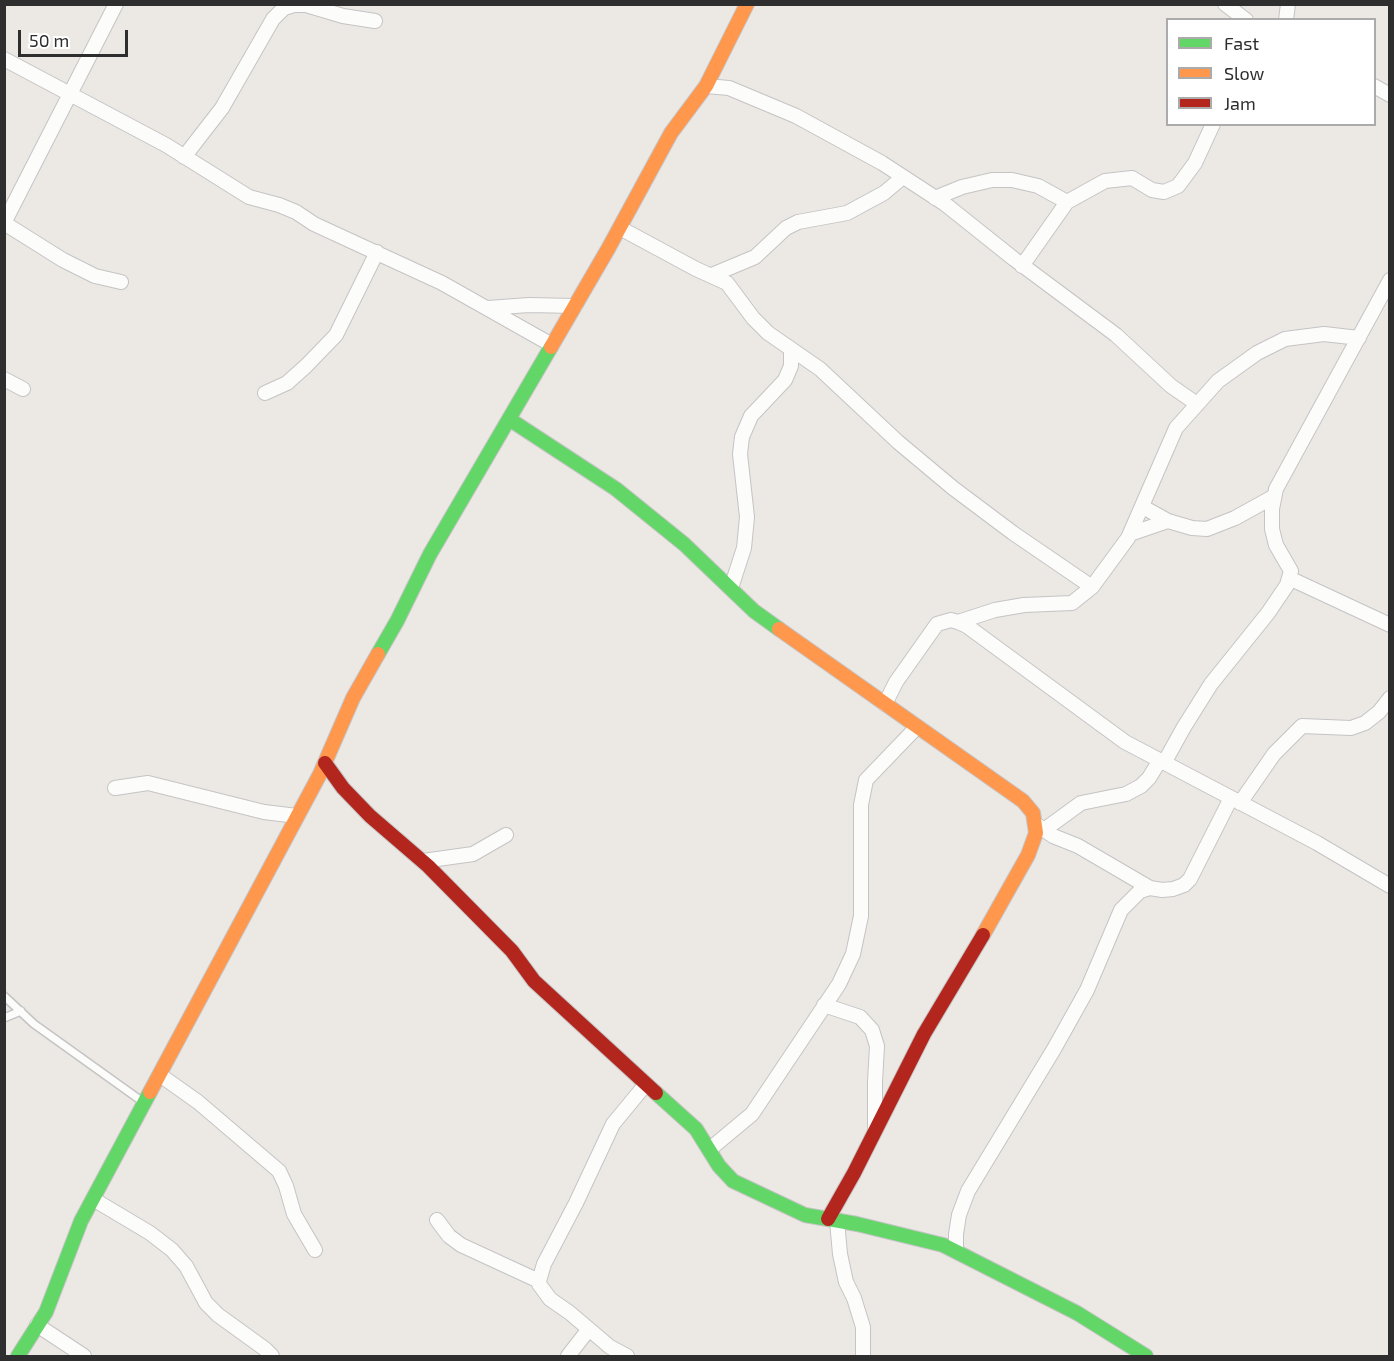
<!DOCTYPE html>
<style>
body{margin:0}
#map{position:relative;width:1394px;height:1361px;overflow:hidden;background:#ece8e4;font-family:"Exo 2",sans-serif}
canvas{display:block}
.frame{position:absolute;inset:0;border:6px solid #2e2e2e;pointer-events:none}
.legend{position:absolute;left:1166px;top:18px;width:210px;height:108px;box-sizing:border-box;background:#fff;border:2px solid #ababab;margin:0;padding:8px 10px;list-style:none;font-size:18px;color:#2e2e2e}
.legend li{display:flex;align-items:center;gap:12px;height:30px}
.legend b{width:30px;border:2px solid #ababab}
.scale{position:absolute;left:18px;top:30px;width:110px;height:27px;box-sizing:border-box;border:3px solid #2e2e2e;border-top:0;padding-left:8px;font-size:18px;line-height:21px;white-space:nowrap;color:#2e2e2e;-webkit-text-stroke:4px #fff;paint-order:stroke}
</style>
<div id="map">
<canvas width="1394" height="1361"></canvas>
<div class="frame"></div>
<ul class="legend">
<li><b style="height:8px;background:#63d668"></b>Fast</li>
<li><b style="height:8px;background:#ff974d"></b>Slow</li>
<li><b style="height:8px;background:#b3261e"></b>Jam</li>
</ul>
<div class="scale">50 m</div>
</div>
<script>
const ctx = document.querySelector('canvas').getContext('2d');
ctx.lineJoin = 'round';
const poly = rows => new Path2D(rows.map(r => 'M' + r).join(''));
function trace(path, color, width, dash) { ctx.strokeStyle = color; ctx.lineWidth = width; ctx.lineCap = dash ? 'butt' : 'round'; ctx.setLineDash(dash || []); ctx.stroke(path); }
const lane = poly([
 [4,996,34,1024,143,1102],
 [4,1018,21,1011]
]);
const street = poly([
 [1225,4,1246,20],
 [1286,20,1288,4],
 [4,59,166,145,249,197,279,205,296,212,314,224,442,283,552,345],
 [706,86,729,88,796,116,882,163,945,204,1014,259,1116,335,1171,386,1197,404],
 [1374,86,1390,95],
 [184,157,222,108,273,19,284,8,294,5,306,5,343,16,375,21],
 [935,198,962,187,992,180,1012,180,1038,186,1067,202],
 [4,223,116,4],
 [4,223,63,260,95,276,121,282],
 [620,228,696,269,727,283,753,318,768,333,820,369,898,442,953,488,1013,533,1092,587],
 [1022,266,1067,202,1105,181,1132,178,1152,190,1164,192,1178,186,1195,163,1213,124],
 [712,275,755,257,786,228,798,222,847,213,884,193,903,177],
 [488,308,529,305,575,306],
 [4,379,23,389],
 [265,393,287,383,306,366,336,335,377,252],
 [1143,507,1168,521,1192,528,1207,529,1235,518,1273,497],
 [1130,534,1168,521],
 [1289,578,1390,625],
 [731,588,744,548,747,517,740,454,742,437,751,416,785,380,791,366,791,349],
 [958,622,995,610,1024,605,1072,603,1092,587,1128,538,1176,428,1218,381,1257,353,1285,339,1324,334,1359,338],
 [885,704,896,682,937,624,951,620,958,622,967,626,1125,742,1317,843,1390,886],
 [1164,763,1184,727,1211,684,1268,613,1287,585,1291,571,1276,545,1272,529,1272,509,1276,489,1390,280],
 [115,788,148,783,264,812,297,816],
 [1240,803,1274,754,1302,726,1351,728,1365,723,1379,712,1390,698],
 [1037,825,1053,836,1078,846,1150,888],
 [1044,830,1081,803,1126,794,1141,786,1149,778,1160,760],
 [423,861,473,854,506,835],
 [824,1005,860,1017,872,1030,877,1046,875,1082,875,1128],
 [160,1075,198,1102,279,1171,286,1186,294,1214,315,1250],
 [710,1149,752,1114,839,984,853,954,861,916,861,805,866,780,917,727],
 [93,1199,150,1233,172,1250,186,1266,206,1303,218,1315,265,1349,272,1356],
 [437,1220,449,1236,461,1245,539,1281],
 [837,1221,840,1254,846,1282,854,1298,863,1327,863,1356],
 [956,1251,956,1234,959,1215,968,1191,1054,1049,1087,990,1121,910,1140,891,1150,888,1162,890,1173,889,1184,885,1190,879,1231,798],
 [37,1325,84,1356],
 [568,1356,589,1329],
 [627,1356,610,1347,570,1313,550,1299,539,1284,539,1281,544,1264,576,1203,613,1124,646,1084]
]);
const fast = poly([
 [509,419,616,489,684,544,754,611,779,629],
 [378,654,397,621,430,554,551,347],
 [656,1093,696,1129,719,1166,733,1181,805,1215,857,1224,943,1245,1077,1313,1146,1356],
 [18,1356,46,1312,81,1221,150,1092]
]);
const slow = poly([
 [551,347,608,249,671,133,706,86,747,4],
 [779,629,1023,801,1033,813,1036,833,1028,855,983,935],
 [150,1092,320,774,353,698,378,654]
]);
const jam = poly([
 [325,763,343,788,370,816,428,866,512,951,534,981,656,1093],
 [828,1219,854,1173,924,1034,983,935]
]);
trace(lane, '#c5c4c5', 10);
trace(street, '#c5c4c5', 16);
trace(fast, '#c5c4c5', 16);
trace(slow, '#c5c4c5', 16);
trace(jam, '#c5c4c5', 16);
trace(lane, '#fcfcfb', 7);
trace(street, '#fcfcfb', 14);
trace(fast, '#63d668', 14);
trace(slow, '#ff974d', 14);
trace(jam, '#b3261e', 14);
</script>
